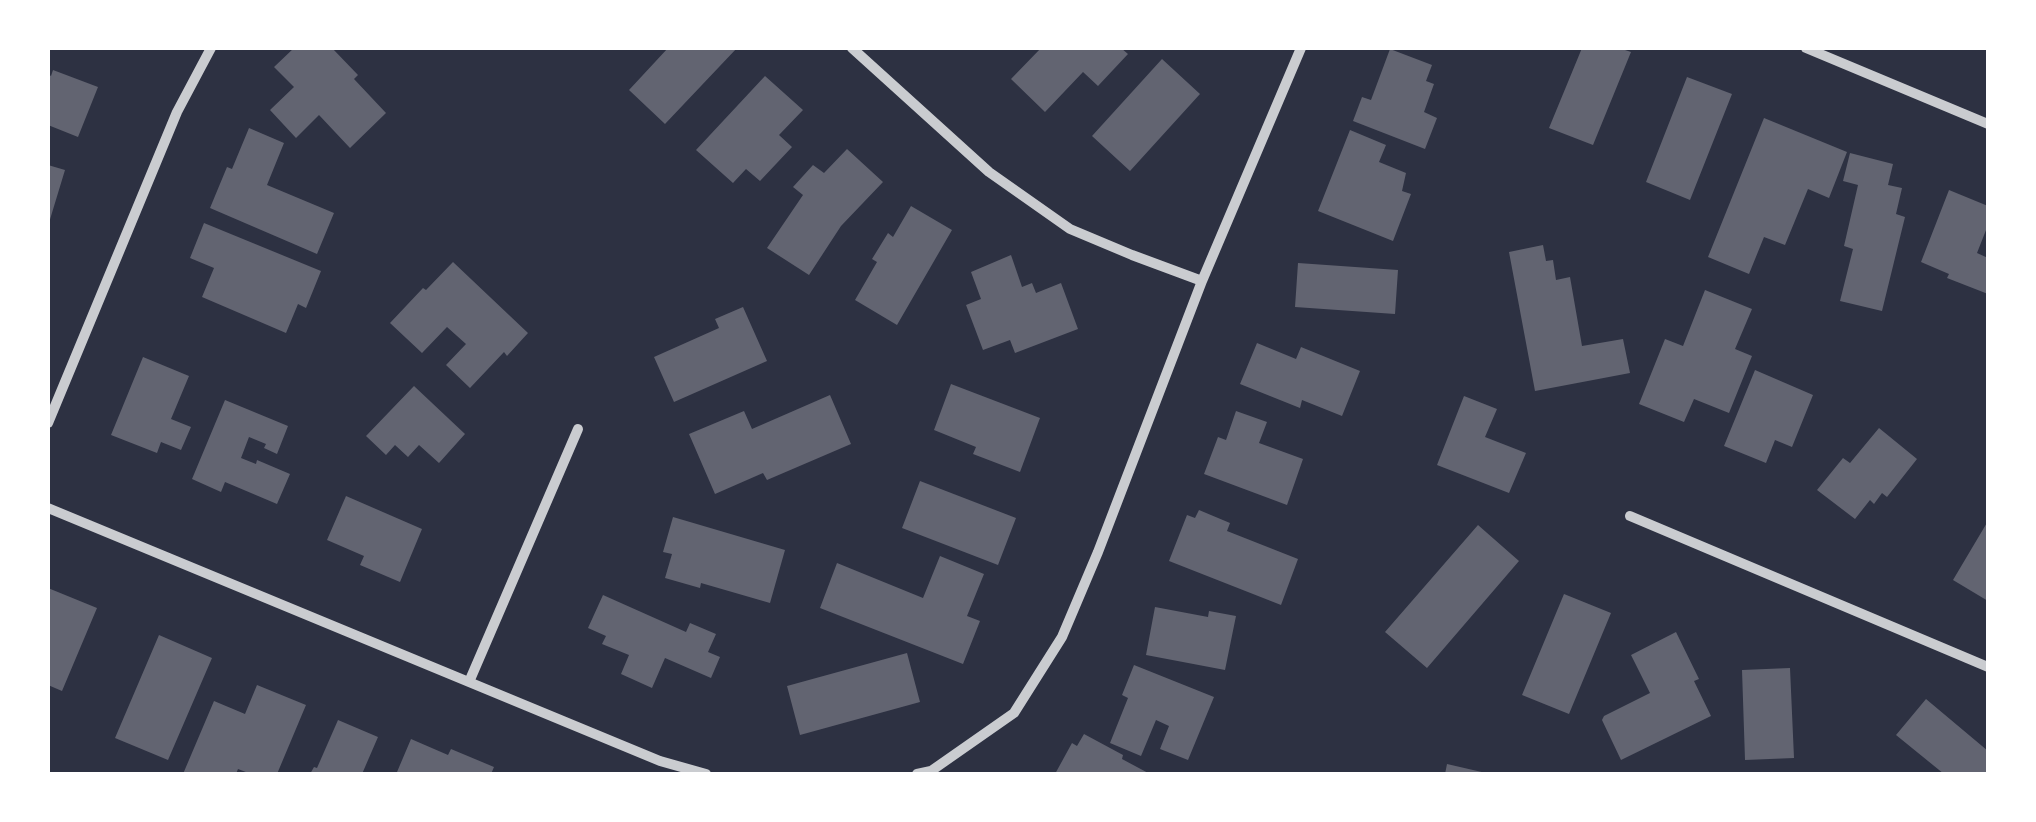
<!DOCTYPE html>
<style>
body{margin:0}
#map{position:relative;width:2036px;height:822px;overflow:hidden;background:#2d3142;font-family:"Fira Sans",sans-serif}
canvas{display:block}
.frame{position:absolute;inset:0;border:50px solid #fff;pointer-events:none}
</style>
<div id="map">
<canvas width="2036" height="822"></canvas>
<div class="frame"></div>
</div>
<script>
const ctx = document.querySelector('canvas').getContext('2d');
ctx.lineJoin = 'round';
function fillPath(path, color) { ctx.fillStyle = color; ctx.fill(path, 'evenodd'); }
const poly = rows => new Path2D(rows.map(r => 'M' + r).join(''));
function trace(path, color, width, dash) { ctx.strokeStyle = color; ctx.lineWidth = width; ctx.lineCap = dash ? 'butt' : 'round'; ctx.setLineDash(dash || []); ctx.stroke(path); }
const building = poly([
 [294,48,332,48,358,75,354,79,386,113,350,148,319,115,296,138,270,110,294,87,274,67],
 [668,48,737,48,665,124,629,90],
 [1041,48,1121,48,1128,54,1098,86,1083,72,1045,112,1011,79],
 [1582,48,1619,48,1631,52,1593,145,1549,128],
 [1390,49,1432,65,1426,81,1434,84,1424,112,1437,118,1425,149,1353,121,1362,97,1371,100],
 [1162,59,1200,94,1130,171,1092,136],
 [53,70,98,87,78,137,48,125,48,74,51,76],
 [765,76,803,110,779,135,792,147,760,181,746,169,733,183,696,150],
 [1687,77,1732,94,1690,200,1646,182],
 [1764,118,1847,152,1829,198,1808,189,1785,245,1764,237,1749,274,1708,257],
 [249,128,284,143,267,185,334,213,317,254,210,208,227,167,232,169],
 [1350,130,1386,145,1379,162,1406,173,1402,191,1411,194,1393,241,1318,211],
 [847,149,883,182,841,226,809,275,767,248,803,195,793,187,813,165,824,173],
 [1850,153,1893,164,1888,185,1902,188,1896,214,1905,217,1882,311,1840,301,1853,249,1844,246,1858,185,1843,181],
 [48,165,65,170,48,226],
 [1949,190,1988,206,1988,225,1977,253,1988,258,1988,294,1947,278,1949,274,1921,262],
 [911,206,952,230,897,325,855,300,877,262,872,259,888,233,893,237],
 [204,223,321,271,306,308,298,304,286,333,202,297,214,268,190,258],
 [1543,245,1546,261,1553,260,1556,280,1570,277,1582,346,1623,339,1630,373,1535,391,1509,252],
 [1011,255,1022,287,1032,283,1036,293,1061,283,1078,329,1015,353,1010,340,983,350,966,305,981,299,971,272],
 [453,262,528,333,507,356,504,352,470,388,446,365,466,344,447,327,422,353,390,323,423,288,426,290],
 [1298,263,1398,270,1395,314,1295,307],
 [1705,290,1752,309,1735,349,1752,356,1729,413,1694,399,1684,422,1639,404,1665,339,1683,346],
 [743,307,767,361,674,402,654,357,719,328,715,319],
 [1257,343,1296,359,1301,347,1360,371,1342,416,1302,400,1300,408,1240,384],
 [143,357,189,376,171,419,191,427,181,450,161,442,157,453,111,435],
 [1755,370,1813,395,1792,447,1775,440,1766,463,1724,446],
 [951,384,1040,418,1020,472,973,454,976,447,934,430],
 [414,386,465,434,439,463,419,445,408,457,395,445,386,455,366,436],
 [830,395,851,444,767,480,763,473,715,494,689,434,744,411,752,429],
 [1464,396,1497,409,1485,437,1526,453,1509,493,1437,465],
 [225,400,288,426,277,454,264,448,266,444,249,437,241,458,256,464,257,460,290,474,277,504,225,482,221,492,192,479],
 [1236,411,1267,422,1259,443,1303,459,1287,505,1204,474,1218,437,1226,440],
 [1879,428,1917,459,1887,497,1882,493,1874,504,1870,500,1855,519,1817,490,1843,458,1850,463],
 [920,481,1016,518,998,565,902,528],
 [346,496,422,529,400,582,360,565,364,556,327,540],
 [1199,510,1230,523,1227,531,1298,559,1281,605,1169,561,1187,515,1195,518],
 [673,517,785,550,770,603,701,583,700,588,665,578,672,554,663,552],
 [1988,521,1988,601,1953,580],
 [1478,525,1519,561,1427,668,1385,632],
 [940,556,984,574,967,616,980,621,963,664,820,608,837,563,923,598],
 [48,588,97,608,62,691,48,685],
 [1564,594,1611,613,1569,714,1522,695],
 [603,595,686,632,690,623,716,634,708,652,720,657,711,678,665,658,652,688,621,674,629,655,602,644,606,636,588,628],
 [1155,607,1208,617,1209,611,1236,616,1225,670,1146,655],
 [1676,632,1699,679,1694,681,1711,716,1621,760,1602,720,1604,716,1650,693,1631,655],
 [159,635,212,658,168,760,115,738],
 [907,653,920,702,800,735,787,686],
 [1134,665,1214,697,1188,760,1160,749,1169,726,1156,720,1141,756,1110,743,1128,698,1122,695],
 [1790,668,1794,758,1745,760,1742,670],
 [257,685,306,705,277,774,251,774,238,769,236,774,183,774,214,701,245,714],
 [1926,699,1988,751,1988,770,1985,774,1944,774,1896,735],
 [338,720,378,737,362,774,310,774,314,767,317,768],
 [1084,734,1123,755,1122,759,1150,774,1055,774,1072,743,1077,746],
 [411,739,448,755,451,749,494,767,491,774,404,774,397,772],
 [1447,764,1486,773,1486,774,1445,774]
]);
const minor = poly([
 [852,48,989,172,1070,229,1132,255,1202,281],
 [1806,48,1988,124],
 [48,423,177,112,211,48],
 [48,508,660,761,706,774],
 [1630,516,1988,667],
 [469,682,578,429],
 [917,774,931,771,1014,713,1062,637,1098,552,1202,281,1301,48]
]);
fillPath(building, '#626471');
trace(minor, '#caccd0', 10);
</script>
